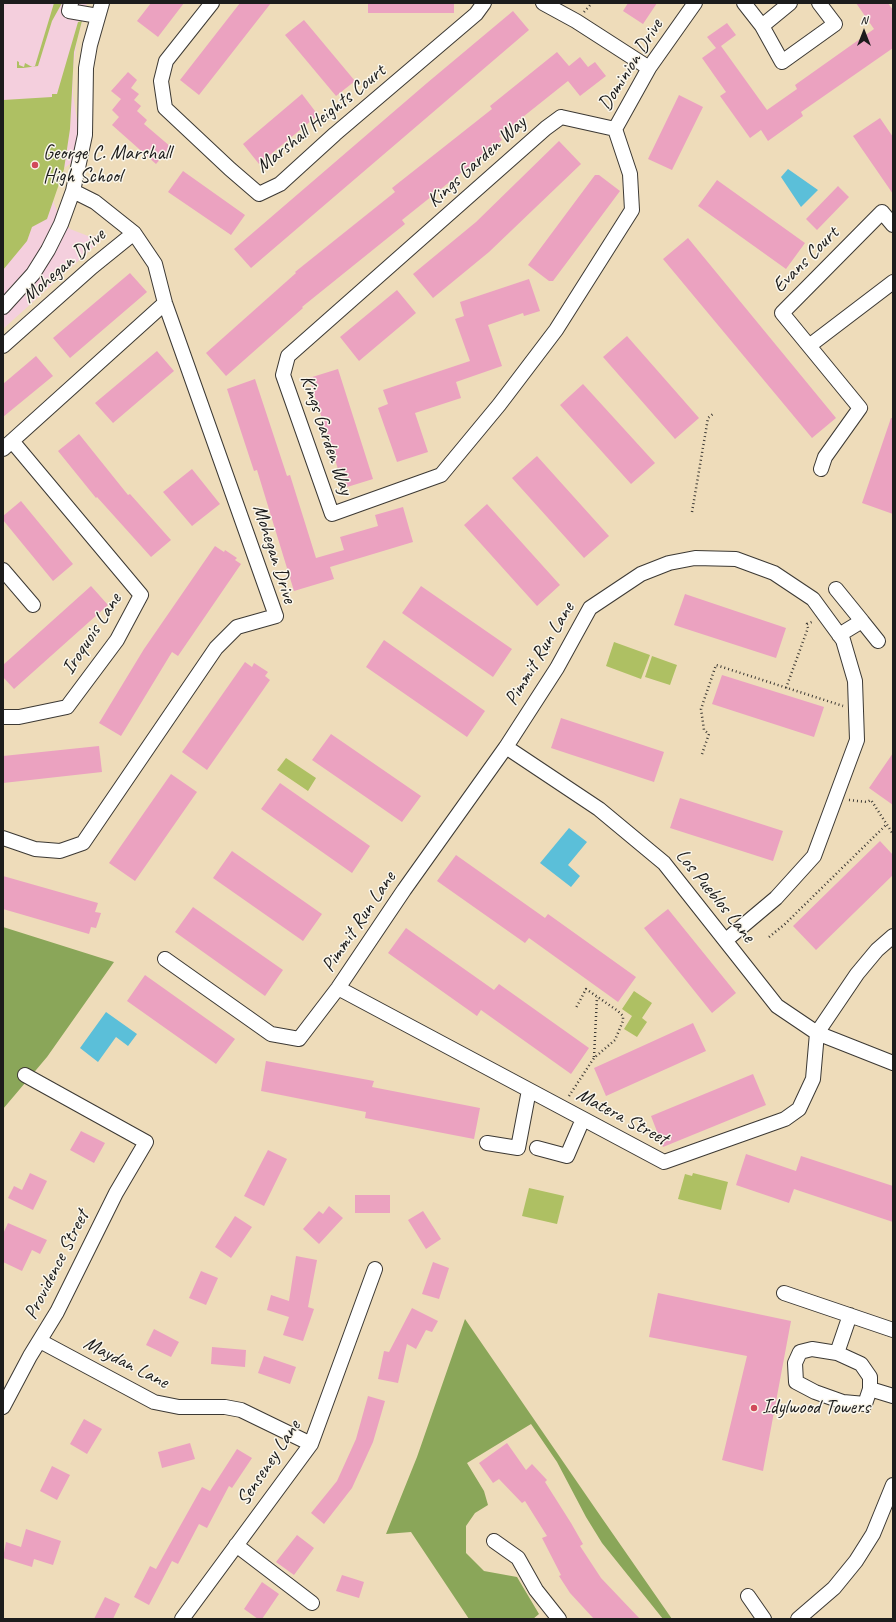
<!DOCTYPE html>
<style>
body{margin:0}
#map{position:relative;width:896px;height:1622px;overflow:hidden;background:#eedcba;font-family:Caveat,sans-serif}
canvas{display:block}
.frame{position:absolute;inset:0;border:4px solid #1c1c1c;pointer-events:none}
.north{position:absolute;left:844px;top:12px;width:40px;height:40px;-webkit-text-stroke:3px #fbf7ec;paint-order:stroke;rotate:0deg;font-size:11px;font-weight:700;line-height:16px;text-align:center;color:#1c1c1c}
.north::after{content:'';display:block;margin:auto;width:14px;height:18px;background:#1c1c1c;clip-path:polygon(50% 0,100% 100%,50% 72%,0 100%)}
</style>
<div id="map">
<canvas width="896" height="1622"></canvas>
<div class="frame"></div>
<div class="north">N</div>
</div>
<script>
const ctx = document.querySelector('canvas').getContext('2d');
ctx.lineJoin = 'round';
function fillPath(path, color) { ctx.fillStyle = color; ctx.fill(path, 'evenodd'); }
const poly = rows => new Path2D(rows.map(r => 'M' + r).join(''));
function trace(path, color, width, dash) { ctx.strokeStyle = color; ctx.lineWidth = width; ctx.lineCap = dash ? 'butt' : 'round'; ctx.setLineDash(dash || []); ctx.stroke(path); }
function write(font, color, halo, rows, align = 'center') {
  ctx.font = font + ' Caveat,sans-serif'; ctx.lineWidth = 3; ctx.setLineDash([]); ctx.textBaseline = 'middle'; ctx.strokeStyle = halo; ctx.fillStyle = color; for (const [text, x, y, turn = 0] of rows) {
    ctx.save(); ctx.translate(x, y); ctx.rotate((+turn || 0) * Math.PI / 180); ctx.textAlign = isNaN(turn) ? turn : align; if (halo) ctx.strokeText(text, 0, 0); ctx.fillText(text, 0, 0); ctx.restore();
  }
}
const built = poly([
 [3,3,87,3,77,41,73,70,73,95,79,133,73,162,61,170,52,198,59,216,70,229,88,236,107,235,3,329]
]);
const green = poly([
 [54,3,62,3,52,21,38,66,23,68,17,68,17,61,19,62,19,65,24,67,25,63,32,67,35,66],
 [82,21,74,52,70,129,64,169,59,184,47,219,32,227,27,241,3,270,3,100,52,97,52,94,57,94,78,22],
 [614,642,650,655,641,679,606,666],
 [652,656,677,665,670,685,645,677],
 [286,758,316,778,308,791,277,770],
 [634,991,652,1003,642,1018,647,1022,637,1037,624,1029,632,1016,622,1009],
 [693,1173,728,1182,721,1210,678,1199,685,1174,692,1176],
 [529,1188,564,1196,557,1224,522,1216]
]);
const forest = poly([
 [3,927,114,962,47,1057,3,1109],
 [465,1319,597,1511,672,1619,663,1619,602,1543,586,1517,557,1462,531,1424,467,1463,484,1491,488,1505,475,1513,466,1526,466,1553,484,1571,517,1577,539,1614,533,1619,469,1619,411,1532,386,1534,417,1457]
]);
const water = poly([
 [788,169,818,190,801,207,781,177],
 [569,828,587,842,568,865,580,876,571,887,540,863],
 [106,1012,137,1034,128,1046,116,1037,98,1062,80,1048]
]);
const building = poly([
 [151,3,184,3,158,37,137,21],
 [240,3,271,3,199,95,180,80],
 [368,3,454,3,454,13,368,13],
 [628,3,657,3,643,24,623,11],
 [856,3,888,3,893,10,893,48,801,112,803,116,768,141,761,130,750,138,720,96,726,92,702,58,716,48,707,37,727,23,736,35,721,46,767,110,797,89,795,85,874,29],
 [513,11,529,30,251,268,234,249,427,83],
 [304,20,355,81,336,96,285,35],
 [557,52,569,66,580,57,588,67,595,62,606,76,580,96,568,81,499,136,502,140,402,220,405,224,302,307,303,308,226,376,206,353,296,273,295,272,395,192,392,188,492,109,490,106],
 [128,72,137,80,131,88,139,94,134,100,141,106,137,111,147,120,144,124,171,147,156,164,112,125,119,117,112,110,121,99,111,91],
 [302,94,318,115,259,164,243,144],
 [679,95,703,107,672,170,648,159],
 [880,118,893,137,893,194,853,136],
 [559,141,581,164,489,252,433,298,413,274,476,222],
 [183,171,245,215,231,235,168,192],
 [595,175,599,175,620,191,553,281,549,281,528,265],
 [717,180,805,243,786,269,698,206],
 [838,186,849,197,817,230,806,219],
 [688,238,836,418,812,438,663,259],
 [130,273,147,292,70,358,53,338],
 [529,279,540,311,524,316,523,313,488,325,502,366,456,382,461,398,415,413,428,452,397,462,378,408,388,404,383,390,470,361,455,319,464,316,460,302],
 [397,290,416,313,359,361,340,337],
 [627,336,699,418,675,439,603,357],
 [157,351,174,371,113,423,95,403],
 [36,356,53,376,3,417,3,384],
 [338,369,373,479,344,488,309,378],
 [255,379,287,476,290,475,316,558,344,550,340,537,378,526,375,515,403,507,413,542,330,567,334,579,294,591,257,470,254,471,227,389],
 [583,384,655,463,631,484,560,405],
 [891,418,893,418,893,514,862,503],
 [79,434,128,495,130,494,171,540,151,557,97,497,96,498,58,451],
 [537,456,609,536,584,558,512,478],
 [192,469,220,504,192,526,163,492],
 [21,501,73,564,53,581,3,520,3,516],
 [487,504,560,585,537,606,464,525],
 [215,546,224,552,225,550,237,558,235,560,241,564,178,656,172,652,121,736,99,723,144,649],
 [91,586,108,605,14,689,3,677,3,665],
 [421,586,512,649,493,677,402,613],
 [685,594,786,628,776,658,674,625],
 [384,640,485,711,467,737,366,667],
 [245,662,252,667,254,663,268,672,265,676,270,680,207,770,182,752],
 [722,675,824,707,814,737,712,704],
 [561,718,664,752,654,782,551,748],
 [331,734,421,796,402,822,312,760],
 [99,746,102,772,3,783,3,756],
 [893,753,893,805,869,788],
 [171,774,197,792,135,881,109,863],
 [280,783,370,846,352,873,261,809],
 [680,798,783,831,773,861,670,828],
 [880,841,893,855,893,875,816,950,793,926],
 [232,851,322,914,303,941,213,878],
 [456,855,545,918,548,914,636,977,618,1002,529,938,525,943,437,881],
 [3,876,98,903,95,912,101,913,96,928,91,927,89,934,3,909],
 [193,907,283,970,265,996,175,932],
 [668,909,736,993,712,1013,644,928],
 [406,928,494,990,499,984,589,1048,571,1074,481,1010,477,1016,388,953],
 [145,975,235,1039,216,1064,127,1001],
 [693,1023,706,1051,606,1096,594,1068],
 [266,1061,374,1081,372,1087,480,1108,474,1139,365,1118,366,1112,261,1091],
 [753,1074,766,1105,663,1147,651,1116],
 [81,1131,105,1143,94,1163,70,1150],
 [268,1150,287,1159,264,1206,244,1196],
 [746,1154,796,1171,801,1156,893,1186,893,1222,794,1189,789,1203,736,1185],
 [30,1173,47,1181,33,1210,8,1198,14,1186,22,1190],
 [355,1195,390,1195,390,1213,355,1213],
 [329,1206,343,1218,319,1244,303,1229,319,1211,323,1214],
 [423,1211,441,1239,426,1249,408,1220],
 [235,1216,252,1227,231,1258,215,1247],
 [8,1223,47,1240,40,1254,32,1250,22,1271,3,1262,3,1234],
 [296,1256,317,1260,308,1307,314,1309,303,1341,283,1335,289,1317,267,1310,271,1295,289,1301],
 [433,1262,449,1268,439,1299,422,1294],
 [201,1271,218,1278,206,1305,189,1298],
 [658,1293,791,1321,763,1471,722,1460,747,1356,649,1337],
 [412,1308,438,1321,432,1332,426,1330,416,1349,407,1344,398,1383,378,1379,384,1351,389,1352],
 [154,1329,179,1342,171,1357,146,1345],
 [212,1347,246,1350,245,1367,211,1364],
 [264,1356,296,1367,290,1384,258,1373],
 [368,1396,385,1401,373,1442,352,1488,324,1524,311,1513,337,1481,356,1439],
 [84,1419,102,1429,87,1454,70,1444],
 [190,1443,195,1459,162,1468,158,1452],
 [507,1443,526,1470,532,1464,547,1480,545,1482,571,1523,583,1544,580,1546,601,1578,640,1619,594,1619,570,1593,559,1576,561,1575,542,1538,547,1536,525,1501,522,1503,499,1479,493,1483,479,1463],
 [237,1449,252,1458,232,1488,229,1486,207,1528,199,1524,178,1564,172,1561,149,1605,134,1597,150,1566,156,1569,202,1487,210,1491],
 [52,1466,70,1475,57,1500,40,1491],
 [26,1529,61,1541,53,1565,34,1559,32,1567,3,1558,6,1542,21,1547],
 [297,1535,314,1548,294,1575,276,1562],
 [342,1575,364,1582,359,1598,336,1591],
 [262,1582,279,1594,262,1619,258,1619,244,1609],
 [105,1597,120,1604,113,1619,94,1619]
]);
const path = poly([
 [584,12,592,3],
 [692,512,708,418,714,413],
 [786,688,808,628,807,624,814,621],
 [702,754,709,734,704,730,701,709,716,665,843,706],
 [849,800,867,802,871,800,893,834],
 [769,937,785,924,887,824],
 [594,1057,597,997],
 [569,1096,594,1058,615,1040,623,1021,623,1016,618,1011,586,989,576,1008]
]);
const minor = poly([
 [71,3,69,11,98,16],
 [212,3,166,61,161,81,165,108,230,169,259,194,280,184,335,134,476,14,484,3],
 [543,3,576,21,649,68],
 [744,3,762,26,782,62,835,24,819,3],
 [762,26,790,3],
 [561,117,615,129,630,174,632,210,556,330,499,405,441,475,332,514,283,375,288,356,546,128,561,117],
 [615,129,649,68,695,3],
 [3,307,33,274,48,250,61,224,73,191,85,135,86,68,90,45,102,3],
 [3,346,92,267,134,233,95,202,73,191],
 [809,346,893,282],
 [3,449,165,303],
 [821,469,825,457,860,408,782,313,882,212,893,225],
 [3,570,33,605],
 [836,589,862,621,839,635],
 [862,621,878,641],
 [3,717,19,717,67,707,117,640,141,595,12,441],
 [506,747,599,809,664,863,777,1006,817,1033,893,1063],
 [3,838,35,849,60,851,83,843,216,648,237,627,276,616,165,303,155,264,134,233],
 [165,959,271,1034,299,1039,338,988,404,890,506,747,557,668,590,608,641,574,669,563,695,558,736,559,774,573,813,599,843,640,855,681,857,740,814,856,776,898,726,940],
 [338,988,664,1162,785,1119,799,1109,813,1079,817,1033,857,974,877,950,893,936],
 [487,1143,518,1148,529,1090],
 [537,1148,567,1156,583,1119],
 [784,1293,893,1330],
 [40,1341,154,1402,179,1407,225,1407,241,1410,311,1444],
 [837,1353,812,1349,800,1352,795,1363,796,1382,815,1392,843,1402,865,1404,870,1389,870,1377,861,1364,837,1353,850,1315],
 [870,1389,893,1396],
 [3,1407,30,1356,57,1312,116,1193,146,1142,25,1075],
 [494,1541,518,1558,536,1590,559,1619],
 [236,1545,312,1603],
 [748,1596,764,1619],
 [182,1619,311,1444,375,1269],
 [798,1619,834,1588,856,1561,873,1534,893,1485]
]);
const markers = [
 [35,165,4,"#d1495b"],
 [754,1408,4,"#d1495b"]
];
const streetNames = [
 ["Dominion Drive",631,65,-58],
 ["Marshall Heights Court",321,119,-39],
 ["Kings Garden Way",477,162,-42],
 ["Evans Court",806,260,-45],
 ["Mohegan Drive",64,266,-41],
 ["Kings Garden Way",326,435,71],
 ["Mohegan Drive",274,554,72],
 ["Iroquois Lane",92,634,-57],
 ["Pimmit Run Lane",540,654,-59],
 ["Los Pueblos Lane",715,896,51],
 ["Pimmit Run Lane",359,922,-56],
 ["Matera Street",622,1117,28],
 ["Providence Street",57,1265,-63],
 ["Maydan Lane",126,1363,27],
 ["Senseney Lane",269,1463,-56]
];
const poiNames = [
 ["George C. Marshall",43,154],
 ["High School",43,177],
 ["Idylwood Towers",762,1408]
];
fillPath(built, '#f4cfdd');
fillPath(green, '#aec063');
fillPath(forest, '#8aa659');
fillPath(water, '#5bbfd9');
fillPath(building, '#eba2c0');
trace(minor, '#3c3934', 16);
trace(path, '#3c3934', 2.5, [1, 3]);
trace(minor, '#fff', 14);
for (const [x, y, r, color] of markers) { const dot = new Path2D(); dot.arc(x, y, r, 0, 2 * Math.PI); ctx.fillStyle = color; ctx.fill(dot); trace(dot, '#fbf7ec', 1.5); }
write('20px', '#1c1c1c', '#fbf7ec', streetNames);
write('20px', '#1c1c1c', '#fbf7ec', poiNames, 'left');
</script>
